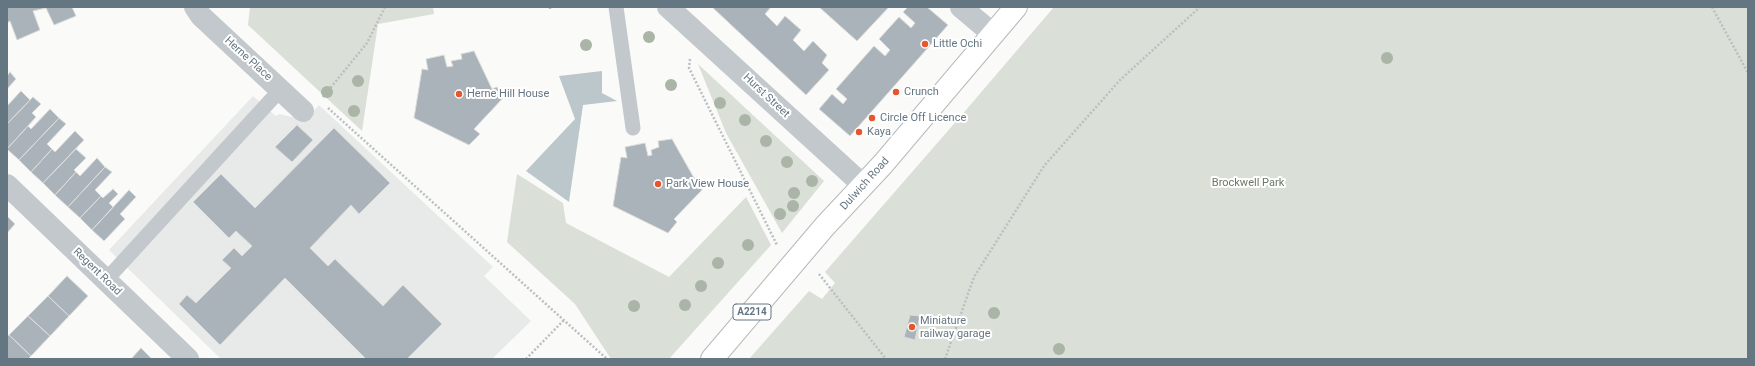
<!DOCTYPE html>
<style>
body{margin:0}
#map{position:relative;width:1755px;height:366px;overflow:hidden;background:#fafaf8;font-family:Roboto,sans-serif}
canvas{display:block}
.frame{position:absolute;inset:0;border:8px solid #657683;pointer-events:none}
</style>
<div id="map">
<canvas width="1755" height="366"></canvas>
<div class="frame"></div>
</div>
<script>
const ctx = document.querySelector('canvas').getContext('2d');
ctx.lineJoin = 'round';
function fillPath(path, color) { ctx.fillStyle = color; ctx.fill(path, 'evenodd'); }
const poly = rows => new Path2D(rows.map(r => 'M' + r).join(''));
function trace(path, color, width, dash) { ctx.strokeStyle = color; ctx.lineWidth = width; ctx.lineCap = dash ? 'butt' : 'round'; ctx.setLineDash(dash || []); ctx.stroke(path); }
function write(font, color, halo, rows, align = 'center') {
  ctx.font = font + ' Roboto,sans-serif'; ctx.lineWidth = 4; ctx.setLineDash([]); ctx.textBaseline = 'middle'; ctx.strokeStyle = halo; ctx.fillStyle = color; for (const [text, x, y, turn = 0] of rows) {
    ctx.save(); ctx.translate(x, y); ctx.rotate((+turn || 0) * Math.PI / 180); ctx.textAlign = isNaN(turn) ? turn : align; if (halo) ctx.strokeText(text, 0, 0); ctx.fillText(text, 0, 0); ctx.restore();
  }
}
const built = poly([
 [253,96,276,116,279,114,306,120,319,105,493,267,484,276,531,321,492,359,221,359,109,250]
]);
const green = poly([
 [250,7,433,7,434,14,378,24,362,131,248,25],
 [1054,7,1748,7,1748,359,749,359,809,291,822,299,835,283,825,272,966,110],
 [698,64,824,181,782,233,726,133],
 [517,174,563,203,566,223,669,277,746,197,771,245,669,359,611,359,575,304,507,242]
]);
const water = poly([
 [602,71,602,93,617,101,583,105,569,202,526,171,575,119,559,76]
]);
const building = poly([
 [7,7,72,7,76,16,54,25,46,8,33,11,40,30,17,40,10,21,7,23,7,7],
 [712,7,771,7,765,14,777,26,785,16,801,30,793,40,804,51,813,41,827,55,822,63,829,70,806,95,712,7],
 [819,7,889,7,857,41,819,7],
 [908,7,927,7,948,25,850,136,819,109,832,94,843,104,847,99,836,89,874,46,885,56,890,50,879,39,899,17,911,28,915,23,903,12,908,7],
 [474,51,492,89,497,87,503,98,474,129,480,134,469,145,414,118,422,69,428,70,426,59,444,55,447,67,453,66,451,61,462,59,461,54,474,51],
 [10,72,16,79,7,89,7,76,10,72],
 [21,91,30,100,7,124,7,106,21,91],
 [33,97,41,104,32,113,36,117,7,149,7,124,33,97],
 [50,109,59,118,19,160,7,149,28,126,31,129,50,109],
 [59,118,66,124,47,144,52,149,31,172,19,160,59,118],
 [297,125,313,140,292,162,275,147,297,125],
 [334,128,390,183,359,214,351,205,310,248,328,266,335,259,383,306,403,285,442,324,407,359,366,359,285,278,220,345,179,304,187,295,196,303,231,268,222,260,234,248,242,256,252,246,236,231,229,238,193,202,221,174,255,208,334,128],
 [75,131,84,140,43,183,31,172,52,149,55,152,75,131],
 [672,139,694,178,697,177,702,190,674,219,677,222,668,233,613,206,621,157,627,158,625,147,645,143,648,156,652,155,651,150,659,147,658,141,672,139],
 [76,149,86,158,74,170,76,172,55,195,43,183,76,149],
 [97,158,105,167,68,207,55,195,76,172,80,176,97,158],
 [105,167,112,172,95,190,101,196,80,218,68,207,105,167],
 [113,189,118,194,109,203,113,207,92,230,80,218,101,196,103,198,113,189],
 [129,190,136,197,120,214,125,219,104,241,92,230,129,190],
 [7,216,15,224,7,233,7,216],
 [67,276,88,296,69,316,48,296,67,276],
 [48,296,69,316,50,336,28,316,48,296],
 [910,315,920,316,915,340,904,337,910,315],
 [28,316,50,336,31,356,9,335,28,316],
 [9,335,31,356,28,359,7,359,7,337,9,335],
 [141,348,152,359,131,359,141,348]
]);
const path = poly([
 [1712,7,1748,73],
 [550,9,550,7],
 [690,59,689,68,777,245],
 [323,97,367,43,385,7],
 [328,108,607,359],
 [819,274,886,359],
 [526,359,564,320],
 [945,359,974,277,1044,166,1120,80,1200,7]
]);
const service = poly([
 [616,7,633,128],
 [106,280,281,89]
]);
const minor = poly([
 [195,7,201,16,303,111],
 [668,7,863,185],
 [961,7,993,34],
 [7,185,188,359]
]);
const primary = poly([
 [712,359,825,226,883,164,1016,7]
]);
const trees = [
 [649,37],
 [586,45],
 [1387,58],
 [358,81],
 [671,85],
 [327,92],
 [720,103],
 [354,111],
 [745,120],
 [766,141],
 [787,162],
 [812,181],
 [794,193],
 [793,206],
 [780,214],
 [748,245],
 [718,263],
 [701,286],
 [685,305],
 [634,306],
 [994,313],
 [1059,349]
];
const markers = [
 [925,44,4,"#e4572e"],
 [896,92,4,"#e4572e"],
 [459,94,4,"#e4572e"],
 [872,118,4,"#e4572e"],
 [859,132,4,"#e4572e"],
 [658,184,4,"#e4572e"],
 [912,327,4,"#e4572e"]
];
const shields = [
 [752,312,38]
];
const shieldNames = [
 ["A2214",752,312]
];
const poiNames = [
 ["Little Ochi",933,44],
 ["Crunch",904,92],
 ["Herne Hill House",467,94],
 ["Circle Off Licence",880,118],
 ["Kaya",867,132],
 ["Park View House",666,184],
 ["Miniature",920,321],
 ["railway garage",920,334]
];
const streetNames = [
 ["Herne Place",248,59,42],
 ["Hurst Street",766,96,43],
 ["Dulwich Road",865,184,-48],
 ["Regent Road",97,272,44]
];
const parkNames = [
 ["Brockwell Park",1248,183]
];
fillPath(built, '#e8e9e9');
fillPath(green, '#dadfd7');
fillPath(water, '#bbc7cb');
fillPath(building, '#aab3b9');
trace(building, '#dcdcda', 1);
trace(primary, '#b5babe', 24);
trace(path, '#bbbfc2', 2.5, [2, 2]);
trace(service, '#c3c8cc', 15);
trace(minor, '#c3c8cc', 22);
trace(primary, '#fff', 22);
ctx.fillStyle = '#aab4a7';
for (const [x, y] of trees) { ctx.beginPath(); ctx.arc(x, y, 6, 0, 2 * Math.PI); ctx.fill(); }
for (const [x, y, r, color] of markers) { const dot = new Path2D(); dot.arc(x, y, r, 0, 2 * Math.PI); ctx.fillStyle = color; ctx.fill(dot); trace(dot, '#fff', 1.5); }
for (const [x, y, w] of shields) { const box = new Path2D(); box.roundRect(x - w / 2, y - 8, w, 16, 3); ctx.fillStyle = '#fff'; ctx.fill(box); trace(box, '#657683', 1); }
write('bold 10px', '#657683', null, shieldNames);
write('11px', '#657683', '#fff', poiNames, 'left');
write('11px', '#657683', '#fff', streetNames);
write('11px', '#687a64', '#fff', parkNames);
</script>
